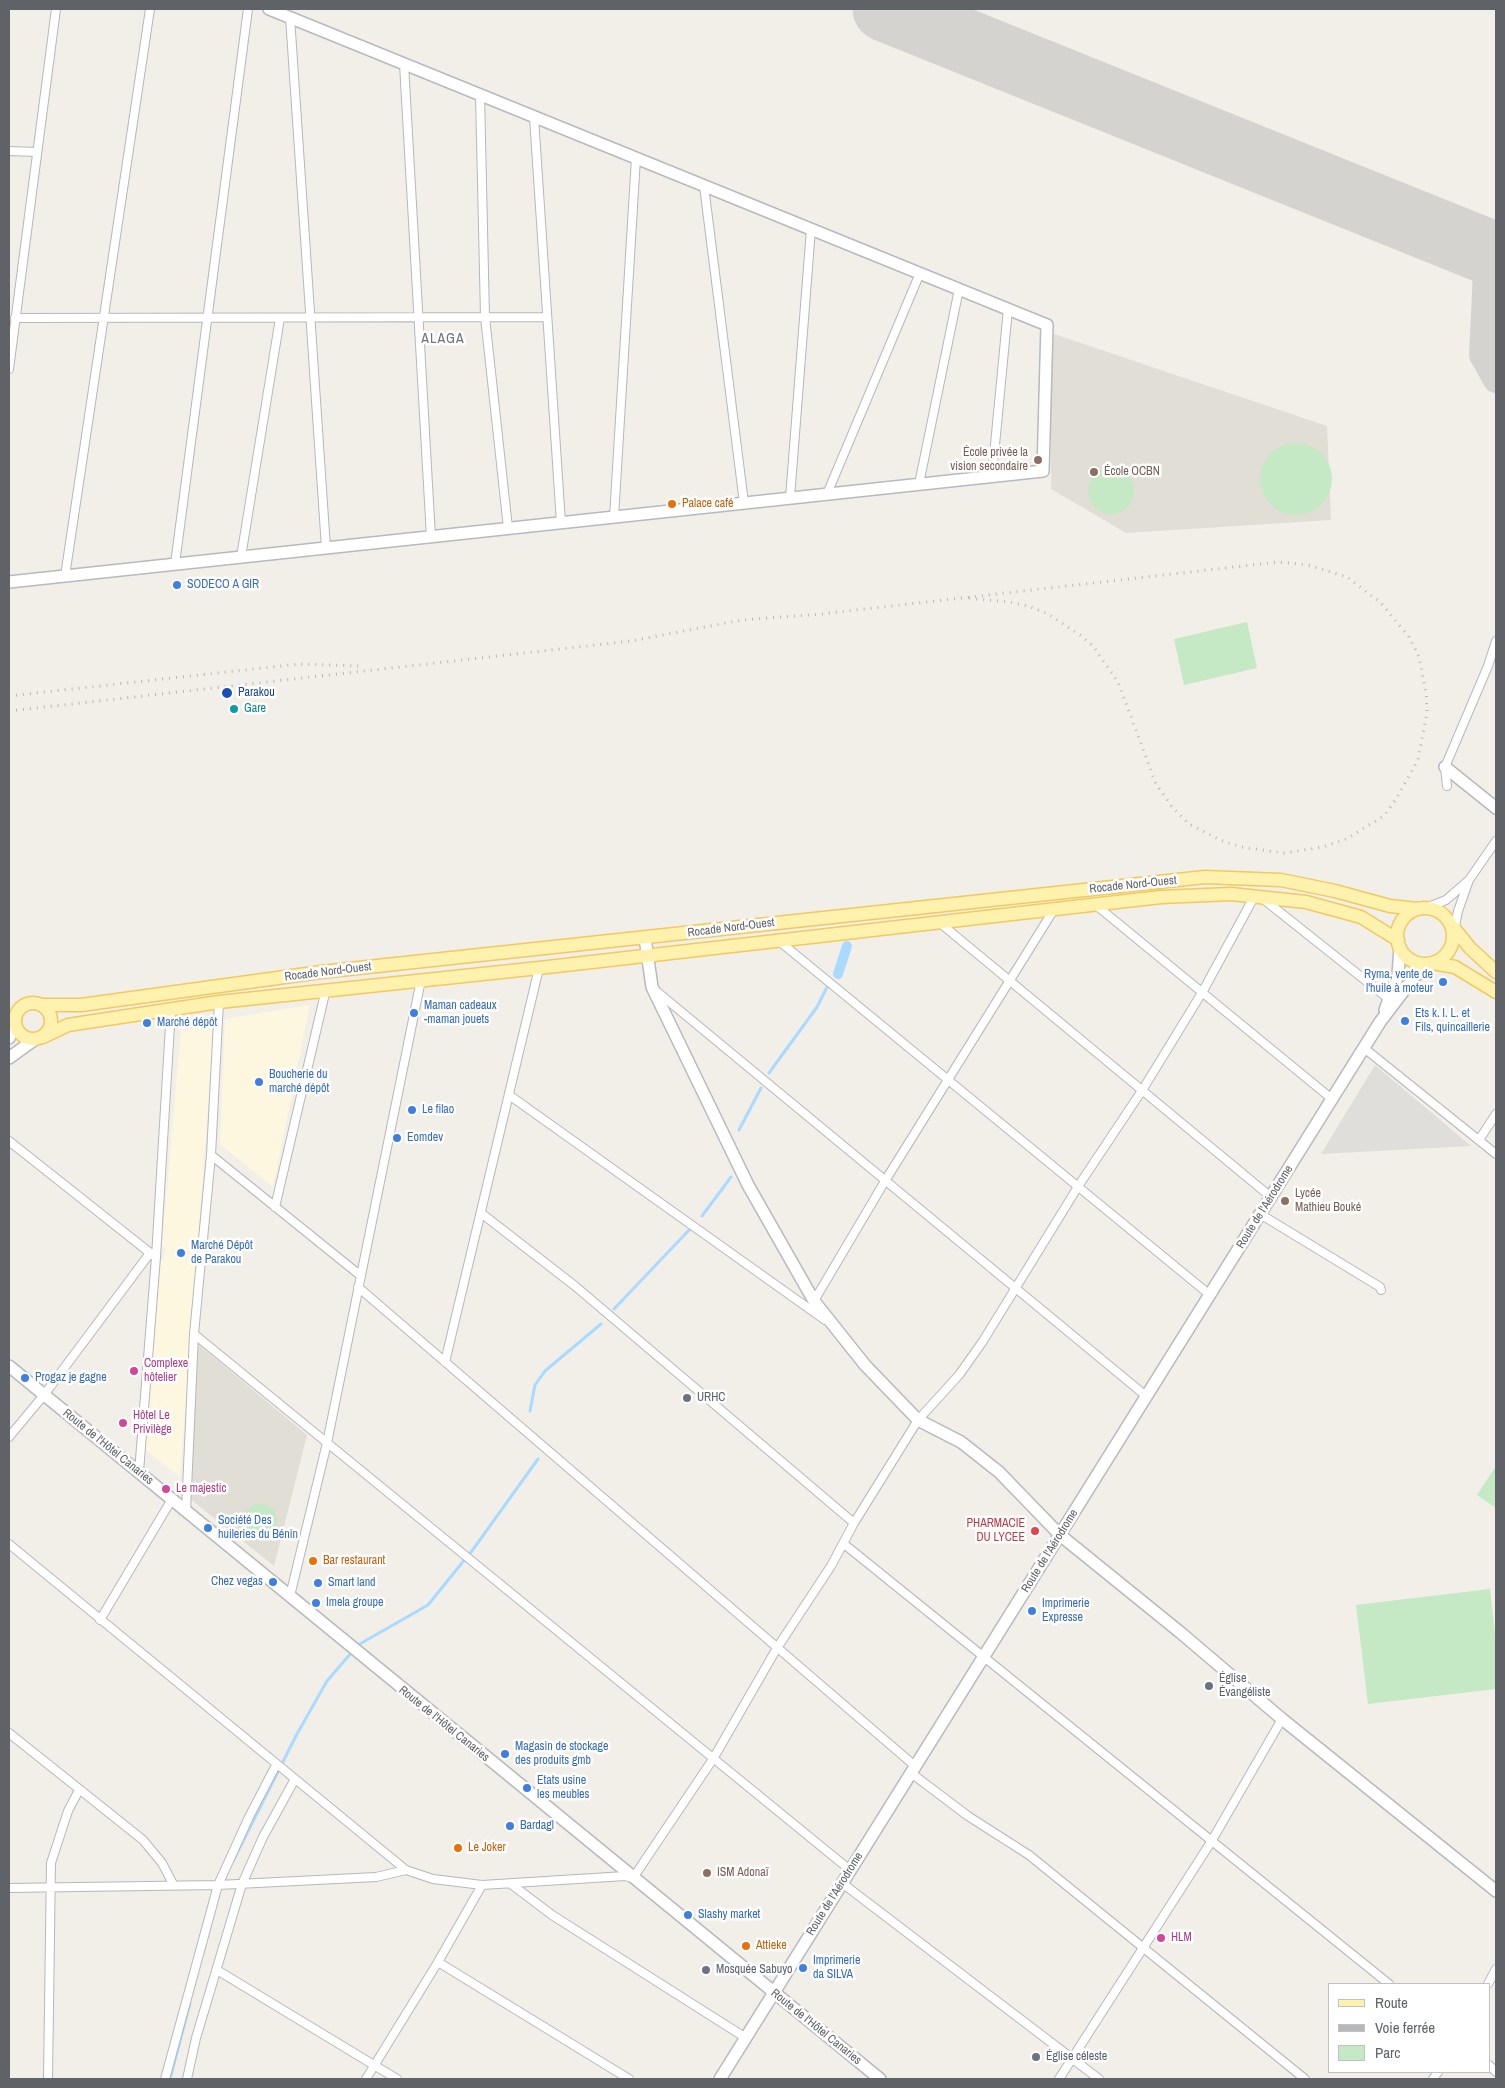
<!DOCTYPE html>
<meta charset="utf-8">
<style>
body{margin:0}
#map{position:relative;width:1505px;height:2088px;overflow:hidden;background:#f1efe8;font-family:"Archivo Narrow",sans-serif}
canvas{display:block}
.frame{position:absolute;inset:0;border:10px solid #5f6368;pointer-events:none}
.legend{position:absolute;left:1328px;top:1983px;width:162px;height:90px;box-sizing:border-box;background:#fff;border:1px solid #bfc1c3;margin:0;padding:6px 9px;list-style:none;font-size:15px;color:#5f6368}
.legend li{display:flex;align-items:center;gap:10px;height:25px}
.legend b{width:25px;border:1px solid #bfc1c3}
</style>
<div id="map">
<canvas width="1505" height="2088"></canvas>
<div class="frame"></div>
<ul class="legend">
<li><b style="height:6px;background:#fff2af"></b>Route</li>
<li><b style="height:6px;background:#b6b7b8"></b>Voie ferrée</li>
<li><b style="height:14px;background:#c5e8c5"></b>Parc</li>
</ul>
</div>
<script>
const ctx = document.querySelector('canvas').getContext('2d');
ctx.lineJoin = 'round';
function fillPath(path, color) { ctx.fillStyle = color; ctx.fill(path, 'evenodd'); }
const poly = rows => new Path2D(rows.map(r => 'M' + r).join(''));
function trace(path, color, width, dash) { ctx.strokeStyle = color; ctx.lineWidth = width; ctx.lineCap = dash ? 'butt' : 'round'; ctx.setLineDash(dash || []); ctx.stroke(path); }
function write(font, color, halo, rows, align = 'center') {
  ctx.font = font + ' "Archivo Narrow",sans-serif'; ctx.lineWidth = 5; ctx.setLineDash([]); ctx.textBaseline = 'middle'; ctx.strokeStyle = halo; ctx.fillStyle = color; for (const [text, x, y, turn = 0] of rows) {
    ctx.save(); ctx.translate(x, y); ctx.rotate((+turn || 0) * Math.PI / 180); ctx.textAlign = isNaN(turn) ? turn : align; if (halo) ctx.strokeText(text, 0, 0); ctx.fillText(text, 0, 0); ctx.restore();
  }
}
const commercial = poly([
 [310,1005,273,1187,220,1144,225,1019],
 [214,1026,180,1477,143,1448,161,1260,164,1257,165,1249,162,1245,181,1030]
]);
const industrial = poly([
 [1375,1065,1471,1146,1321,1154]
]);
const education = poly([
 [1051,333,1327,426,1331,520,1126,533,1051,489],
 [198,1344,307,1435,274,1566,184,1494]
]);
const green = poly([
 '1260 479a36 36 0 1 1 72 0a36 36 0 1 1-72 0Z',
 '1088 491a23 23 0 1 1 46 0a23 23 0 1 1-46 0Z',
 [1247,622,1257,668,1184,685,1174,639],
 [1496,1466,1496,1508,1477,1495],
 '243 1521a17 17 0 1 1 34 0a17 17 0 1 1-34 0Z',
 [1490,1589,1496,1642,1496,1689,1368,1704,1356,1605]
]);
const stream = poly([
 [769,1073,817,1007,827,987],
 [739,1130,761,1088],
 [702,1216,731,1177],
 [614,1309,692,1227],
 [530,1411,535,1385,545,1371,601,1324],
 [233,1861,297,1734,327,1681,358,1645,428,1605,474,1548,538,1459],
 [170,2079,190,2003]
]);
const canal = poly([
 [838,974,847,946]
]);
const taxiway = poly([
 [1487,251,1482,355,1496,380]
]);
const runway = poly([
 [885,9,1496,255]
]);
const street = poly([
 [290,17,326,548],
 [404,64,431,537],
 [480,94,485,317,508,528],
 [534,117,561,523],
 [9,151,37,152],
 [704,186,744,503],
 [15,318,547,317],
 [9,369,56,9],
 [992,476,1008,309],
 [919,484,959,289],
 [827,494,920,273],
 [790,498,811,229],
 [614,517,636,158],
 [241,557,280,318],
 [175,564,248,9],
 [65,576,150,9],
 [1447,786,1445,767,1488,666,1496,641],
 [1262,898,1389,999],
 [1097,906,1332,1099],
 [1426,908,1446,900,1469,880,1496,841],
 [940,923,1271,1197],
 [1454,931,1458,911,1469,880],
 [779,941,1210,1295],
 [655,990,1146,1396],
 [1364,1048,1496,1154],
 [509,1095,825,1320],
 [1479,1140,1496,1114],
 [9,1141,154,1256],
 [211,1155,361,1276],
 [275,1207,326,989],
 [481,1213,575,1286,854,1523],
 [1260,1214,1380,1287,1381,1290],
 [358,1287,915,1766],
 [814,1301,885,1181,1053,911],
 [194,1334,850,1870],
 [445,1362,539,968],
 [9,1437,44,1395,150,1253],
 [139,1472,156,1257,171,1009],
 [186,1511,194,1334,211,1155,219,1002],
 [9,1544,406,1870,433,1879,482,1885,625,1876,633,1878,713,1759,777,1648,831,1566,854,1523,918,1420,959,1375,983,1341,1079,1185,1143,1089,1203,991,1254,897],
 [844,1544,1389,1984],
 [290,1596,327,1443,421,980],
 [100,1620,172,1499],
 [9,1733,143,1840,162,1863,173,1884],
 [911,1773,968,1816,1029,1855,1305,2079],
 [842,1883,1099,2079],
 [511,1884,552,1915,746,2038],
 [9,1888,218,1885,376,1877,406,1870],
 [438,1962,629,2079],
 [217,1970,397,2079],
 [1488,1984,1496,1969],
 [1489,2065,1496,2072],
 [48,2079,51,1863,68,1811,79,1790],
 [165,2079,218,1885,249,1817,276,1765],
 [187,2079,196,2038,242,1884,263,1837,295,1779],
 [366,2079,438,1962,482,1885],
 [1059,2079,1211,1842,1282,1719],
 [1433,2079,1438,2072]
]);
const secondary = poly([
 [9,582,1043,471,1047,325,269,9],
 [1445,767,1496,808],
 [645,938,652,987,748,1185,814,1301,865,1365,918,1420,961,1442,999,1472,1060,1535,1181,1633,1282,1719,1496,1891],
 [1385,1010,1398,975,1400,947],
 [9,1038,15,1025],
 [9,1058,34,1040],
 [9,1366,880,2079],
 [720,2079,1380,1022,1415,976,1433,963]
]);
const primary = poly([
 '1397 936a28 28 0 1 1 56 0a28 28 0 1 1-56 0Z',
 [1453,927,1470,948,1496,972],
 [1433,963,1455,967,1496,992],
 '15 1021a18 18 0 1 1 36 0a18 18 0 1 1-36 0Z',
 [42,1005,81,1005,321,972,1205,877,1281,880,1335,891,1390,906,1418,909],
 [43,1037,68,1025,219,1002,539,968,1161,897,1231,894,1306,902,1361,917,1398,940]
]);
const rail = poly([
 [9,696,299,664,362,666],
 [9,711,631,641,742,620,821,614,1278,562,1308,565,1347,577,1381,603,1409,637,1419,657,1426,692,1427,713,1418,760,1396,799,1384,816,1346,839,1323,847,1284,853,1241,847,1220,840,1189,824,1172,807,1156,784,1118,682,1093,646,1080,635,1048,614,1028,606,1009,602,967,598]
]);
const markers = [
 [1038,460,5,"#8d6e63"],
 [1094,472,5,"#8d6e63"],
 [672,504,5,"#e8710a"],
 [177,585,5,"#3f7fe0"],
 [227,693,6,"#1a4fb4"],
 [234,709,5,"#0f9aa8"],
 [1443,982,5,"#3f7fe0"],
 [414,1013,5,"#3f7fe0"],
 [1405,1021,5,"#3f7fe0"],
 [147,1023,5,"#3f7fe0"],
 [259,1082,5,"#3f7fe0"],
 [412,1110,5,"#3f7fe0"],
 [397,1138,5,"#3f7fe0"],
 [1285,1201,5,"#8d6e63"],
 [181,1253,5,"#3f7fe0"],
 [134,1371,5,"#d1479c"],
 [25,1378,5,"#3f7fe0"],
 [687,1398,5,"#6b7280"],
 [123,1423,5,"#d1479c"],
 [166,1489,5,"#d1479c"],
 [208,1528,5,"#3f7fe0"],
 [1035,1531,5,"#e0444e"],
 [313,1561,5,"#e8710a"],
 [273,1582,5,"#3f7fe0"],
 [318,1583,5,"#3f7fe0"],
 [316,1603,5,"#3f7fe0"],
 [1032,1611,5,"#3f7fe0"],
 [1209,1686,5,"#6b7280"],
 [505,1754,5,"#3f7fe0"],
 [527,1788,5,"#3f7fe0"],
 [510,1826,5,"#3f7fe0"],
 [458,1848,5,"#e8710a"],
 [707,1873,5,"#8d6e63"],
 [688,1915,5,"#3f7fe0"],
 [1161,1938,5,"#d1479c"],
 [746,1946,5,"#e8710a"],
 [803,1968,5,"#3f7fe0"],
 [706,1970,5,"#6b7280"],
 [1036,2057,5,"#6b7280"]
];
const educationNames = [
 ["École privée la",1028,453,"right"],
 ["vision secondaire",1028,467,"right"],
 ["École OCBN",1104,472],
 ["Lycée",1295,1194],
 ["Mathieu Bouké",1295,1208],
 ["ISM Adonaï",717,1873]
];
const foodNames = [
 ["Palace café",682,504],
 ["Bar restaurant",323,1561],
 ["Le Joker",468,1848],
 ["Attieke",756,1946]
];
const shopNames = [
 ["SODECO A GIR",187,585],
 ["Ryma, vente de",1433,975,"right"],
 ["l'huile à moteur",1433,989,"right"],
 ["Maman cadeaux",424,1006],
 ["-maman jouets",424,1020],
 ["Ets k. I. L. et",1415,1014],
 ["Fils, quincaillerie",1415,1028],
 ["Marché dépôt",157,1023],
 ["Boucherie du",269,1075],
 ["marché dépôt",269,1089],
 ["Le filao",422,1110],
 ["Eomdev",407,1138],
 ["Marché Dépôt",191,1246],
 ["de Parakou",191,1260],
 ["Progaz je gagne",35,1378],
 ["Société Des",218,1521],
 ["huileries du Bénin",218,1535],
 ["Chez vegas",263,1582,"right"],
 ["Smart land",328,1583],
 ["Imela groupe",326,1603],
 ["Imprimerie",1042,1604],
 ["Expresse",1042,1618],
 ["Magasin de stockage",515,1747],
 ["des produits gmb",515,1761],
 ["Etats usine",537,1781],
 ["les meubles",537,1795],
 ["Bardagl",520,1826],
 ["Slashy market",698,1915],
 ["Imprimerie",813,1961],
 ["da SILVA",813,1975]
];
const transitNames = [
 ["Parakou",238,693]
];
const cultureNames = [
 ["Gare",244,709]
];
const streetNames = [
 ["Rocade Nord-Ouest",1133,885,-6],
 ["Rocade Nord-Ouest",731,928,-7],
 ["Rocade Nord-Ouest",328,972,-7],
 ["Route de l'Aérodrome",1265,1207,-58],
 ["Route de l'Hôtel Canaries",108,1447,39],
 ["Route de l'Aérodrome",1050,1551,-58],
 ["Route de l'Hôtel Canaries",444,1724,39],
 ["Route de l'Aérodrome",835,1894,-58],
 ["Route de l'Hôtel Canaries",816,2027,39]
];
const hotelNames = [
 ["Complexe",144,1364],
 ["hôtelier",144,1378],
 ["Hôtel Le",133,1416],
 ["Privilège",133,1430],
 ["Le majestic",176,1489],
 ["HLM",1171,1938]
];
const worshipNames = [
 ["URHC",697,1398],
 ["Église",1219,1679],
 ["Évangéliste",1219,1693],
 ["Mosquée Sabuyo",716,1970],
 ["Église céleste",1046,2057]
];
const healthNames = [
 ["PHARMACIE",1025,1524],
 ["DU LYCEE",1025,1538]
];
const neighbourhoodNames = [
 ["ALAGA",443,339]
];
fillPath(commercial, '#fef7e0');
fillPath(industrial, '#e0deda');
fillPath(education, '#e1ded6');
fillPath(green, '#c5e8c5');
trace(stream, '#aadaff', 3);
trace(canal, '#aadaff', 10);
trace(taxiway, '#d4d3d0', 26);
trace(runway, '#d4d3d0', 65);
trace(street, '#b5b8bc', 10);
trace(secondary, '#b6babf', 14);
trace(primary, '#f2c960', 15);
trace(street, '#fff', 8);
trace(secondary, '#fff', 11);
trace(primary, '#fff2af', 12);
trace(rail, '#b6b7b8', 3, [1, 6]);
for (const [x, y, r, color] of markers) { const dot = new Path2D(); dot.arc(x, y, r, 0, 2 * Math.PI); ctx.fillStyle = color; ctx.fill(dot); trace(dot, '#fff', 2); }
write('12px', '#785e54', '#fff', educationNames, 'left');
write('12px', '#c56008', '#fff', foodNames, 'left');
write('12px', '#366cbe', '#fff', shopNames, 'left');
write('12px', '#164399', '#fff', transitNames, 'left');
write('12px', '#0d838f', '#fff', cultureNames, 'left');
write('12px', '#5f6368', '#fff', streetNames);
write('12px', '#b23c85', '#fff', hotelNames, 'left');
write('12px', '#5b616d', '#fff', worshipNames, 'left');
write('12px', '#be3a42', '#fff', healthNames, 'right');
ctx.letterSpacing = '1px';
write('14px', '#70757a', '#fff', neighbourhoodNames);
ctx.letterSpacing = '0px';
</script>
